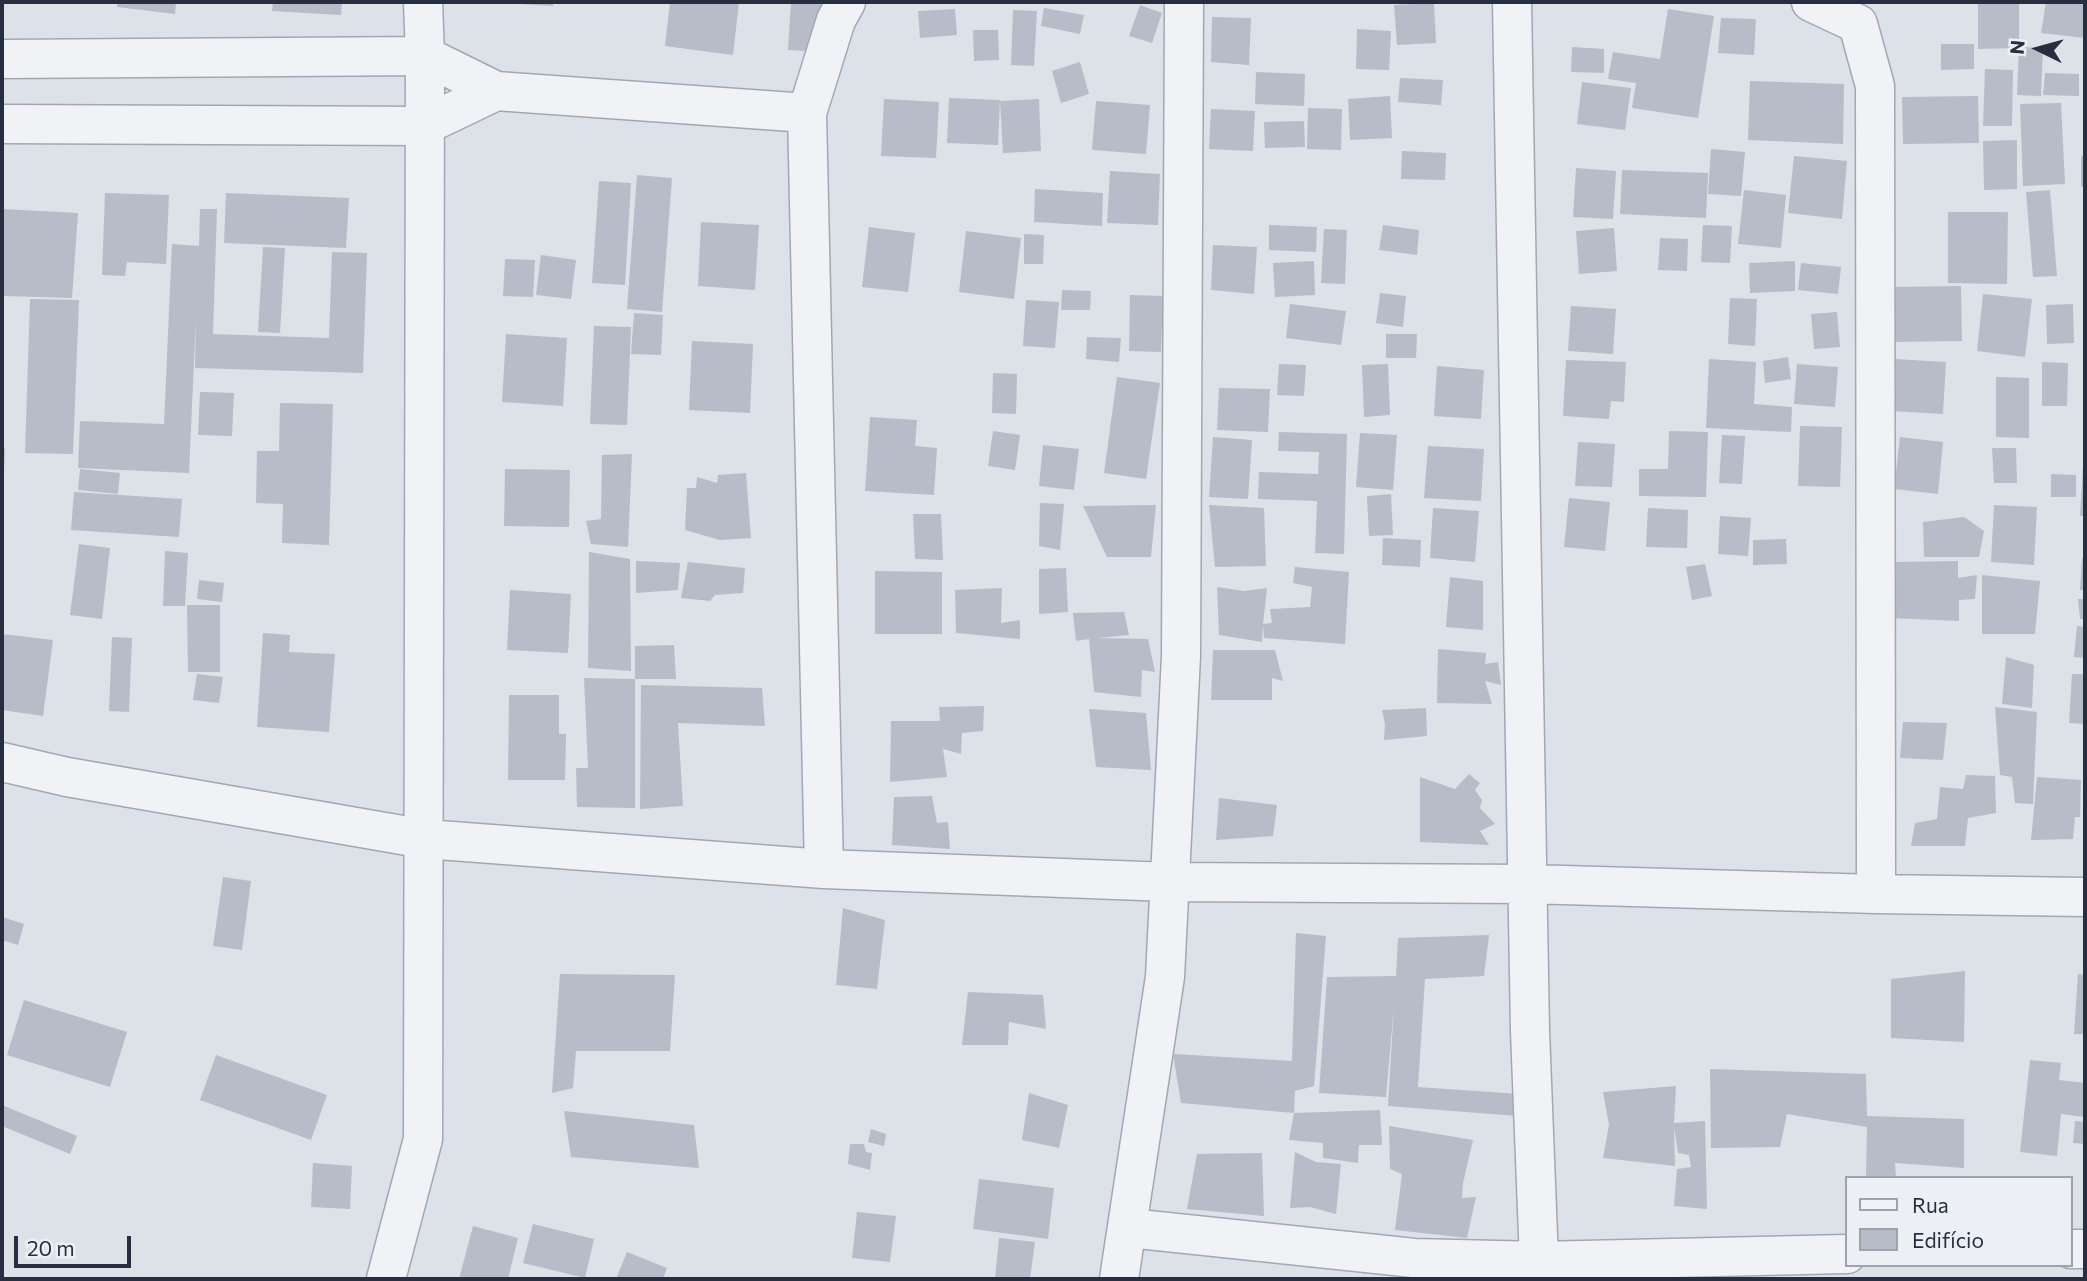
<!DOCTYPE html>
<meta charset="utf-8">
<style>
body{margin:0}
#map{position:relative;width:2087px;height:1281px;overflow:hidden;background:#dde1e8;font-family:Commissioner,sans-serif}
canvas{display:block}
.frame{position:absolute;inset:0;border:4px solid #262e3f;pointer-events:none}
.legend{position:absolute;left:1845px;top:1176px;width:228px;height:91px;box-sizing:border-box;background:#ecf0f5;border:2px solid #9da2ac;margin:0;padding:9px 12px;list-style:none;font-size:21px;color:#262e3f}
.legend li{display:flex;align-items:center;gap:14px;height:35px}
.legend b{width:35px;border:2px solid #9da2ac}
.north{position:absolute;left:2003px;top:14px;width:70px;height:70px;-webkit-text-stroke:5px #ecf0f5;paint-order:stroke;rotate:275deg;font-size:19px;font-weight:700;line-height:28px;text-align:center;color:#262e3f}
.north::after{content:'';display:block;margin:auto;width:24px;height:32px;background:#262e3f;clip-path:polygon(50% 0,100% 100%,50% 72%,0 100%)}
.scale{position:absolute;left:14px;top:1236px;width:117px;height:32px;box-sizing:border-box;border:4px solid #262e3f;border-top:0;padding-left:9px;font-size:21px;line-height:24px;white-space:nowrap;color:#262e3f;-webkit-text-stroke:5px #ecf0f5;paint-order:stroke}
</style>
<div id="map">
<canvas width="2087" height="1281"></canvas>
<div class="frame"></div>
<ul class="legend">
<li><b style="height:9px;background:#f0f2f6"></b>Rua</li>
<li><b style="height:19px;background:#b7bcc8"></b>Edifício</li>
</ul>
<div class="north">N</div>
<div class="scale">20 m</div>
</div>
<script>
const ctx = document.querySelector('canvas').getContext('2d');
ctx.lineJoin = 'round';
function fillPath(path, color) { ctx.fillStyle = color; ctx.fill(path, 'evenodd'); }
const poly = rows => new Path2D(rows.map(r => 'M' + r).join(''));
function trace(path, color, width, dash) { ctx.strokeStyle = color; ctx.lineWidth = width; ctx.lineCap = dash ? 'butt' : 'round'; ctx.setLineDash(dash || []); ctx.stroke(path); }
const building = poly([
 [117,2,176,2,175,14,117,7],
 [273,2,342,2,341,15,272,11],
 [519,2,553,2,553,6,519,4],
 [670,2,739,2,733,55,665,46],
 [791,2,825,2,822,52,788,50],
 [1978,2,2019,2,2019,48,1978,49],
 [2046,2,2085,2,2085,38,2041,33],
 [1434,3,1436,43,1397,45,1394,5],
 [1140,5,1162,13,1152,43,1129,36],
 [1044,8,1084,15,1080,34,1041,26],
 [955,9,957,35,920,38,918,11],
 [1668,9,1714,16,1698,118,1632,108,1636,83,1608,79,1613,52,1660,59],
 [1013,10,1037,11,1034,66,1011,65],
 [1212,17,1251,18,1249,65,1211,62],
 [1721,18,1756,19,1754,55,1718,53],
 [1357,29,1391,31,1389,70,1356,69],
 [973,30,998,30,999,60,974,61],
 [1941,44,1974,44,1974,69,1941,70],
 [1572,47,1604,49,1604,73,1571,72],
 [2019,47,2043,48,2041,96,2017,95],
 [1080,62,1089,94,1061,103,1052,71],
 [1985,69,2013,70,2012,126,1983,126],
 [1256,72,1305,74,1304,106,1255,104],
 [2045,73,2079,74,2079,96,2043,95],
 [1400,78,1443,80,1441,105,1398,102],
 [1750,81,1844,84,1843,144,1748,140],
 [1582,82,1631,88,1625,130,1577,124],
 [1390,96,1392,138,1350,140,1348,99],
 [1978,96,1979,143,1903,144,1902,97],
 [949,98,1000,100,998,145,947,143],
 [884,99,939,102,936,158,881,156],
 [1039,99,1041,151,1003,153,1000,101],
 [1096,101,1150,105,1146,154,1092,150],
 [2061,103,2065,184,2023,186,2020,104],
 [1308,108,1342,109,1341,150,1307,149],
 [1211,109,1255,111,1253,151,1209,149],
 [1304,121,1305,147,1265,148,1264,122],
 [2017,140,2017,189,1984,190,1983,141],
 [1711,149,1745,152,1741,196,1708,194],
 [1402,151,1446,153,1445,180,1401,179],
 [1794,156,1847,161,1842,219,1788,213],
 [2081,156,2085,156,2085,187,2081,187],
 [1576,168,1616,171,1613,219,1573,217],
 [1622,170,1708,173,1706,218,1620,214],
 [1110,171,1160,174,1158,225,1107,223],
 [637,175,672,178,662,312,627,309],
 [599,181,631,183,625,285,592,283],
 [1035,189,1103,193,1102,226,1034,222],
 [1744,190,1786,195,1781,248,1738,244],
 [2050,190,2057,276,2033,277,2026,192],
 [105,193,169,195,166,264,127,262,125,276,102,275],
 [226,193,349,198,346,248,224,243],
 [2,209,78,213,72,298,2,296],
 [200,209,217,209,213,334,329,338,332,252,367,253,363,373,195,368,196,317,189,473,78,468,80,421,164,424,172,244,199,246],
 [1948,212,2008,212,2007,284,1948,283],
 [701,222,759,225,755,290,698,286],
 [1269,225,1317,227,1316,252,1269,250],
 [1383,225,1419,230,1417,255,1379,250],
 [1703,225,1732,226,1730,263,1701,262],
 [869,227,915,233,908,292,862,287],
 [1614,228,1617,271,1579,274,1576,231],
 [1324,229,1347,230,1345,284,1321,283],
 [966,231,1021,238,1014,299,959,292],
 [1024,234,1044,235,1043,264,1024,264],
 [1660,238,1688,239,1687,271,1658,270],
 [1213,245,1257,247,1254,294,1211,290],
 [263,247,285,248,280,333,258,332],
 [541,255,576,260,571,299,536,295],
 [505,259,535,260,533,297,503,296],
 [1314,261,1315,295,1275,297,1273,263],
 [1795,261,1795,291,1750,293,1749,263],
 [1801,263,1841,267,1838,294,1798,290],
 [1961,286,1962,341,1892,342,1891,287],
 [1062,290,1091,291,1090,310,1061,310],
 [1380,293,1406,296,1403,327,1376,323],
 [1983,294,2032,299,2025,357,1977,351],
 [1130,295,1163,296,1161,352,1129,351],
 [1730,298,1757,299,1755,346,1728,344],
 [30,299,79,300,73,454,25,453],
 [1026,300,1059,302,1055,348,1023,346],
 [1290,304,1346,311,1341,345,1286,338],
 [2073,304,2074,343,2047,344,2046,305],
 [1571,306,1616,309,1613,354,1568,351],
 [1837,312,1840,347,1814,349,1811,314],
 [634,313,663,315,661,355,631,354],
 [594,326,631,327,627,425,590,424],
 [506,334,567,338,563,406,502,402],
 [1386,334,1417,334,1416,358,1386,358],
 [1087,337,1121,338,1119,362,1086,359],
 [692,341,753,344,750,413,689,410],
 [1788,357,1791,379,1765,383,1763,361],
 [1709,359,1756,362,1754,404,1792,407,1791,432,1706,428],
 [1894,359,1946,362,1943,414,1892,411],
 [1566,360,1626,362,1624,402,1611,401,1609,419,1563,416],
 [2042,362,2068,363,2067,406,2042,406],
 [1279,364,1306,365,1304,396,1277,395],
 [1388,364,1390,415,1364,417,1362,365],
 [1797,364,1838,367,1835,407,1794,404],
 [1437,366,1484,370,1481,419,1434,416],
 [993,373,1017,374,1016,414,992,413],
 [1117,377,1160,383,1146,479,1104,473],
 [1996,377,2029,378,2029,438,1996,437],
 [1219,388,1270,389,1268,432,1217,430],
 [200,392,234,393,232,436,198,435],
 [280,403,333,404,329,545,282,543,283,504,256,503,257,451,279,451],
 [870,417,917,420,915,446,937,448,934,495,865,491],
 [1800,426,1842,427,1840,487,1798,486],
 [993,431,1020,435,1015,470,988,466],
 [1669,431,1708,432,1706,497,1639,496,1639,469,1668,469],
 [1279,432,1347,434,1344,554,1315,553,1317,501,1258,499,1259,472,1318,474,1319,452,1278,451],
 [1360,433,1397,435,1393,490,1356,487],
 [1722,435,1745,436,1742,484,1719,483],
 [1213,437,1252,440,1248,499,1209,497],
 [1900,437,1943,442,1938,494,1894,489],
 [1578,442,1615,444,1612,487,1575,486],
 [1043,445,1079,449,1074,490,1039,486],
 [1428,446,1484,449,1481,501,1424,498],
 [2,448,5,448,4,473,2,473],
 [1992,448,2016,448,2017,483,1994,483],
 [632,454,628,547,591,544,586,521,601,519,602,455],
 [2083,466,2085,466,2085,516,2080,516],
 [80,469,120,473,118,494,78,490],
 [505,469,570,470,569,527,504,526],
 [746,473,751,538,720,540,685,530,687,488,696,488,697,477,717,483,718,475],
 [2051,474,2076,475,2076,497,2051,497],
 [74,492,182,499,179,537,71,530],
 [1391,494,1393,535,1369,536,1367,496],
 [1569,498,1610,502,1605,551,1564,547],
 [1040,503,1064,504,1060,550,1039,546],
 [1156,505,1151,557,1107,557,1083,506],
 [1209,505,1264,508,1266,566,1215,567],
 [1994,505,2037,507,2034,565,1991,562],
 [1433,508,1479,511,1475,562,1430,558],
 [1648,508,1688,510,1687,548,1646,547],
 [913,514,941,514,943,560,915,559],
 [1720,516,1751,518,1748,556,1718,554],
 [1964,517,1984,531,1979,557,1924,557,1923,522],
 [1383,538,1421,540,1420,567,1382,565],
 [1786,539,1787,564,1753,565,1753,540],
 [79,544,110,548,102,619,70,615],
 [165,551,188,553,185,606,163,606],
 [589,552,630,559,631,671,588,668],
 [2082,558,2085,558,2085,590,2080,590],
 [636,561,680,563,678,590,636,593],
 [1958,561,1958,578,1977,575,1975,599,1959,600,1959,621,1889,618,1895,562],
 [688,562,745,568,743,593,715,595,710,601,681,598],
 [1705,564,1712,596,1692,600,1686,567],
 [1295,567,1349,572,1345,644,1264,638,1263,625,1262,642,1219,635,1217,587,1244,591,1267,588,1263,624,1272,623,1270,609,1310,607,1312,587,1293,583],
 [1066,568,1068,612,1039,614,1039,569],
 [875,571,942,572,942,634,875,634],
 [1982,575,2040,581,2035,634,1982,634],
 [1450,577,1483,581,1483,630,1446,627],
 [199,580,224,583,222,602,197,599],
 [1002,588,1001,623,1020,620,1020,639,956,633,955,590],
 [510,590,571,594,568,653,507,650],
 [2078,599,2085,599,2085,619,2080,619],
 [187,605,220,605,220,672,188,672],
 [1124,612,1129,635,1098,638,1148,639,1155,672,1142,670,1141,697,1094,692,1089,639,1076,641,1073,613],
 [2077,626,2085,627,2085,658,2074,657],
 [263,633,290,635,289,652,335,654,329,732,257,727],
 [2,634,53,640,43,716,2,710],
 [112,637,132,638,129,712,109,711],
 [674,645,676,679,635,679,635,646],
 [1438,649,1486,653,1485,664,1498,662,1501,685,1485,681,1492,704,1437,703],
 [1213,650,1275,650,1283,681,1272,678,1272,700,1211,700],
 [2006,657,2034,665,2032,708,2002,704],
 [197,674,223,677,219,703,193,700],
 [2072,674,2085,674,2085,724,2069,723],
 [584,678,635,679,635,808,577,807,576,768,588,768],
 [641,685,762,688,765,726,678,723,683,806,640,809],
 [509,695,559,695,559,734,566,734,565,780,508,780],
 [984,706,983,731,962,733,961,754,943,749,947,777,890,782,891,721,940,721,939,707],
 [1995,707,2037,712,2033,804,2015,803,2012,777,2000,775],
 [1426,708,1427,736,1384,740,1385,724,1382,710],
 [1089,709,1146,713,1151,770,1096,767],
 [1903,722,1947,723,1943,760,1900,758],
 [1469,774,1480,783,1475,790,1482,800,1480,808,1495,824,1480,831,1489,845,1420,842,1420,777,1455,789],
 [1966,775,1995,776,1996,813,1968,818,1965,846,1911,846,1915,823,1937,819,1940,787,1963,789],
 [2037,777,2081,780,2080,817,2075,817,2073,839,2031,840],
 [932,796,937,823,948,822,950,849,892,845,894,797],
 [1219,798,1277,805,1273,836,1216,840],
 [223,877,251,881,242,950,213,946],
 [843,908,885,920,877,989,836,985],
 [2,917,24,924,18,945,2,940],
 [1296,933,1326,936,1314,1086,1295,1091,1294,1113,1380,1110,1382,1145,1359,1145,1358,1163,1323,1158,1323,1143,1289,1140,1294,1113,1181,1103,1173,1054,1292,1061],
 [1489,935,1484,976,1425,979,1418,1087,1519,1094,1518,1116,1388,1106,1394,1005,1386,1097,1319,1093,1327,977,1396,976,1398,938],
 [1965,971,1964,1042,1891,1038,1891,979],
 [560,974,675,975,670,1051,576,1051,573,1088,552,1093],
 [2078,974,2085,975,2085,1034,2074,1034],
 [968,992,1043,995,1046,1029,1009,1022,1008,1045,962,1045],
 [24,1000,127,1032,110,1087,7,1055],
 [216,1055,327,1095,311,1140,200,1100],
 [2030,1060,2061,1063,2059,1080,2085,1083,2085,1117,2061,1114,2057,1156,2020,1152],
 [1710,1069,1866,1074,1867,1116,1964,1119,1964,1168,1895,1163,1896,1178,1866,1178,1867,1127,1787,1114,1780,1147,1711,1148],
 [1676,1086,1674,1123,1705,1121,1707,1209,1674,1206,1677,1169,1691,1167,1689,1155,1678,1153,1674,1127,1675,1166,1603,1158,1609,1125,1603,1092],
 [1029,1093,1068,1105,1059,1148,1022,1140],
 [2,1105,77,1136,70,1154,2,1126],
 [564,1111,694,1125,699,1168,571,1157],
 [2075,1121,2085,1122,2085,1144,2073,1143],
 [1389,1126,1473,1140,1463,1183,1462,1198,1476,1197,1467,1238,1395,1230,1402,1174,1390,1169],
 [871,1129,886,1134,884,1146,868,1142],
 [850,1144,864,1144,866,1152,872,1153,870,1170,848,1164],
 [1295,1152,1316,1162,1341,1164,1336,1214,1310,1207,1290,1208],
 [1262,1153,1264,1216,1187,1209,1197,1154],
 [313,1163,352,1166,350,1209,311,1207],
 [979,1179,1054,1188,1048,1239,973,1229],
 [857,1212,896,1216,890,1262,852,1258],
 [533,1224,594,1239,585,1278,523,1263],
 [473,1226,518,1238,508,1279,459,1279],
 [999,1238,1035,1242,1030,1279,995,1279],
 [627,1252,667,1268,663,1279,616,1279]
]);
const minor = poly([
 [1512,2,1530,1031,1539,1261],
 [1811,2,1858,24,1875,86,1876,894],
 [2,59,425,56,496,91,807,113],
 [2,124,423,126,496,91],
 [2,762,67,777,425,839,824,869,1169,882,1528,884,1876,894,2085,897],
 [824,869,807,113,836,20,846,2],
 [1129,1228,1414,1258,1539,1261,1847,1254],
 [2071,1249,2085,1249],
 [386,1279,423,1139,425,56,423,2],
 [1119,1279,1165,977,1181,656,1184,2]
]);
fillPath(building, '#b7bcc8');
trace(minor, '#a2a8b2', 41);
trace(minor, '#f0f2f6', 38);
</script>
